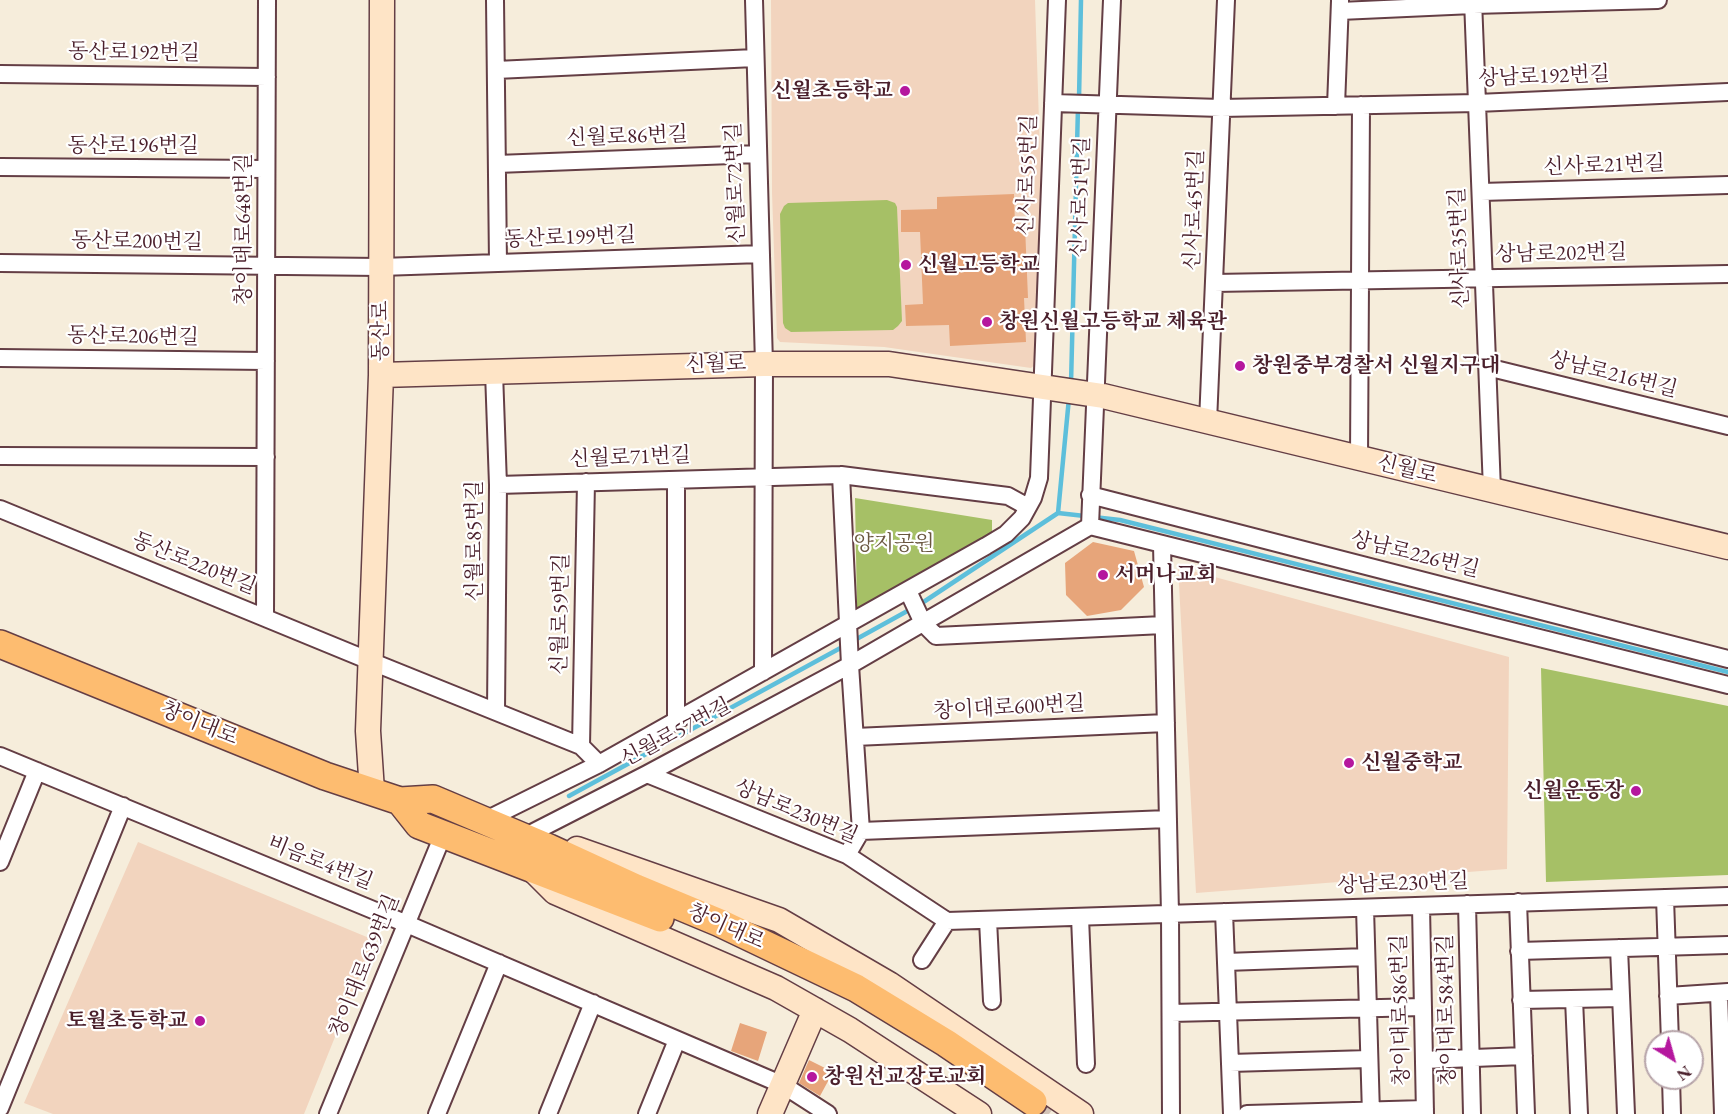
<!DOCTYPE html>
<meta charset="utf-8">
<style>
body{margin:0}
#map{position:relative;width:1728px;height:1114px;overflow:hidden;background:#f6eddb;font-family:"EB Garamond",serif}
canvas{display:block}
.north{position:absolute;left:1644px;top:1030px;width:60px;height:60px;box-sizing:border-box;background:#fff;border:2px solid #b7a5aa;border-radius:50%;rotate:143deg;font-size:16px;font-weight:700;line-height:24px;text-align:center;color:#4a1f2b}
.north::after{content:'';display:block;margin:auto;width:21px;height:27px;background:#b5179e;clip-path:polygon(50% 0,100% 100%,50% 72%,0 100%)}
</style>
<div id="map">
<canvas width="1728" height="1114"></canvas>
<div class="north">N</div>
</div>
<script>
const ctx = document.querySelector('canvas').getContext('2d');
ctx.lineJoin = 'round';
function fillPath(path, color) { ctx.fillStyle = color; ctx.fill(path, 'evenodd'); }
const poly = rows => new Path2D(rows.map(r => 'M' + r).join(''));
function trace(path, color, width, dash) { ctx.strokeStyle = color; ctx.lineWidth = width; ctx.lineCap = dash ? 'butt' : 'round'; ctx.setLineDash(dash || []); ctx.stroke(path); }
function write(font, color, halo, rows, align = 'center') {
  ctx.font = font + ' "EB Garamond","Noto Serif KR",serif'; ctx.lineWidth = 4.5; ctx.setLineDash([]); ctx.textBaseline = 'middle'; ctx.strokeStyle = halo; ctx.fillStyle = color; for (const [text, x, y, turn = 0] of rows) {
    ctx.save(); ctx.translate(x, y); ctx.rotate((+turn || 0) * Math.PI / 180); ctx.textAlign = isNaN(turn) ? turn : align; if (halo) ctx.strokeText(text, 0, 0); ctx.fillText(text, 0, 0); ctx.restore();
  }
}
const built = poly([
 [771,0,1035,0,1041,183,1036,364,1031,368,884,347,780,342,777,338,772,193],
 [1178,567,1509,657,1507,869,1196,893],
 [138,842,374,940,304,1114,53,1114,24,1103]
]);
const green = poly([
 [887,200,895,203,897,207,902,321,898,326,893,330,791,332,785,328,783,323,780,214,784,206,788,203],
 [855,498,992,520,992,534,857,609],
 [1541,668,1728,706,1728,875,1546,882]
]);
const stream = poly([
 [1079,99,1081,0],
 [1071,384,1078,107],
 [1058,513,1120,520,1728,672],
 [919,605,1058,513,1069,398],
 [853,641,911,609],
 [569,796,846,645]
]);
const building = poly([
 [1014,194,1015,226,1025,226,1028,298,1024,298,1026,342,950,346,949,325,906,326,905,305,923,304,920,232,901,232,901,210,937,209,937,197],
 [1093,542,1134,551,1144,587,1121,610,1087,616,1066,595,1065,563],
 [740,1023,767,1032,758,1061,731,1051],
 [809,1060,833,1072,820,1096,799,1083]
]);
const primaryTunnel = poly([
 [1033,1102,1049,1114]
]);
const street = poly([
 [495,0,498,263],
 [754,0,764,364,763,672],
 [1473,0,1492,490],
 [1340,11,1473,5,1658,0],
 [496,70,755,58],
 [0,74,267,77],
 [1053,103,1221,108,1477,103,1728,92],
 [1336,106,1340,1],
 [497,164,758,154],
 [0,167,266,169],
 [1481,192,1728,185],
 [0,263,381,267,761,254],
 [1214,283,1728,274],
 [0,358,266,361],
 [1487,367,1728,426],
 [494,372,498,485,496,711],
 [1208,422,1226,0],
 [0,456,266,457],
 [1359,458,1361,105],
 [841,475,850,665,861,831,847,855],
 [676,480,676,721],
 [498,485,841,475,1008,496,1028,507],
 [1090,495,1728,659],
 [0,509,370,661,581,746,599,764],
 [1090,526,1728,685],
 [1162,544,1170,914,1171,1114],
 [908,591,923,623,936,636,1163,625],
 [265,617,267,0],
 [855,737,1166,723],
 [581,746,586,482],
 [0,756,407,924,783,1085,828,1114],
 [647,774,847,855,947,921,1728,896],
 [484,821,599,764,986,546,1006,534,1022,518,1033,498,1039,478,1057,0],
 [861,831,1168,819],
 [522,838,647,774,850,665,1090,526,1112,0],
 [0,862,37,771],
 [1665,898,1670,1042],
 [1518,902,1526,1114],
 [1467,904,1472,1114],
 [1421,906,1425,1114],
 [1365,908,1371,1114],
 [1224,912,1232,1114],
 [1080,917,1086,1064],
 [988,920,992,1001],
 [1619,948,1626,1114],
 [1519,951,1728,945],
 [922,960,947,921],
 [1226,962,1366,957],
 [1719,993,1723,1114],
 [1668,996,1728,992],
 [1574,999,1579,1114],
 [1521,1000,1621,998],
 [1171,1013,1423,1007],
 [1424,1060,1524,1056],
 [1230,1063,1369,1059],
 [1671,1078,1672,1114],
 [0,1108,123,806],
 [328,1114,443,835],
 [437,1114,499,963],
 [548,1114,593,1003],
 [647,1114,677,1040],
 [1247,1114,1425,1109]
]);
const secondary = poly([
 [381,375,764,364,889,364,1103,396,1728,547],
 [372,791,368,731,381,375,382,0],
 [577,849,779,920,889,984,1081,1114],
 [534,871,555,892,776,988,850,1030,979,1114],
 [770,1114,815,1010]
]);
const primary = poly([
 [0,644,325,776,400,801,433,799,549,848,636,888,720,923,856,988,946,1043,1033,1102],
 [400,801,419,825,660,918]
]);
const markers = [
 [905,91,6,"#b5179e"],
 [906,265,6,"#b5179e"],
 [987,322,6,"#b5179e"],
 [1240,366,6,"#b5179e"],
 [1103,575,6,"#b5179e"],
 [1349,763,6,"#b5179e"],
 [1636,791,6,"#b5179e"],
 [200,1021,6,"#b5179e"],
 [812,1077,6,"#b5179e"]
];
const streetNames = [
 ["동산로192번길",134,53,1],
 ["상남로192번길",1544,77,-2],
 ["신월로86번길",627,137,-2],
 ["동산로196번길",133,146],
 ["신사로21번길",1604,166,-2],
 ["신사로55번길",1028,175,-88],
 ["신월로72번길",736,183,-92],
 ["신사로51번길",1081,197,-88],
 ["신사로45번길",1195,210,-88],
 ["창이대로648번길",244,229,-90],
 ["동산로199번길",570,238,-2],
 ["동산로200번길",137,242,1],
 ["신사로35번길",1460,248,-92],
 ["상남로202번길",1561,254,-1],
 ["동산로",381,331,-90],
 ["동산로206번길",133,337,1],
 ["신월로",716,365,-2],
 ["상남로216번길",1613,375,14],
 ["신월로71번길",630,458,-2],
 ["신월로",1407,470,14],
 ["신월로85번길",475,541,-90],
 ["상남로226번길",1415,555,14],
 ["동산로220번길",194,564,22],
 ["신월로59번길",561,614,-89],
 ["창이대로600번길",1009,708,-3],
 ["창이대로",199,724,22],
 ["신월로57번길",676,733,-28],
 ["상남로230번길",796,812,23],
 ["비음로4번길",320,863,22],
 ["상남로230번길",1403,884,-2],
 ["창이대로",726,927,24],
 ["창이대로639번길",365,966,-68],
 ["창이대로586번길",1401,1010,-91],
 ["창이대로584번길",1447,1010,-91]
];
const poiNames = [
 ["신월초등학교",893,91,"right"],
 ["신월고등학교",918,265],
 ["창원신월고등학교 체육관",999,322],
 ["창원중부경찰서 신월지구대",1252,366],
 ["서머나교회",1115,575],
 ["신월중학교",1361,763],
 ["신월운동장",1624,791,"right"],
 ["토월초등학교",188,1021,"right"],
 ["창원선교장로교회",824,1077]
];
const parkNames = [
 ["양지공원",894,544]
];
fillPath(built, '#f2d4be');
fillPath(green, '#a6c066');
trace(stream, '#5dbfdb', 4.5);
fillPath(building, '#e7a57a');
trace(primaryTunnel, '#d4c4b8', 27, [27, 14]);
trace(street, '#643e45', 20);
trace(secondary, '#643e45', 27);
trace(primary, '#643e45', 30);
trace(street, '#fff', 16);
trace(secondary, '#fee4c6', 24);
trace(primary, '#fdbc70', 27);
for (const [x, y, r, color] of markers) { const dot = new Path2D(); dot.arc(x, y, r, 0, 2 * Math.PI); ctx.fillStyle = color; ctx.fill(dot); trace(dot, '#fff', 2); }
write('21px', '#4a1f2b', '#fff', streetNames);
write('bold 21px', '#4a1f2b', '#fff', poiNames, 'left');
write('21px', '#6a5740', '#fff', parkNames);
</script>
